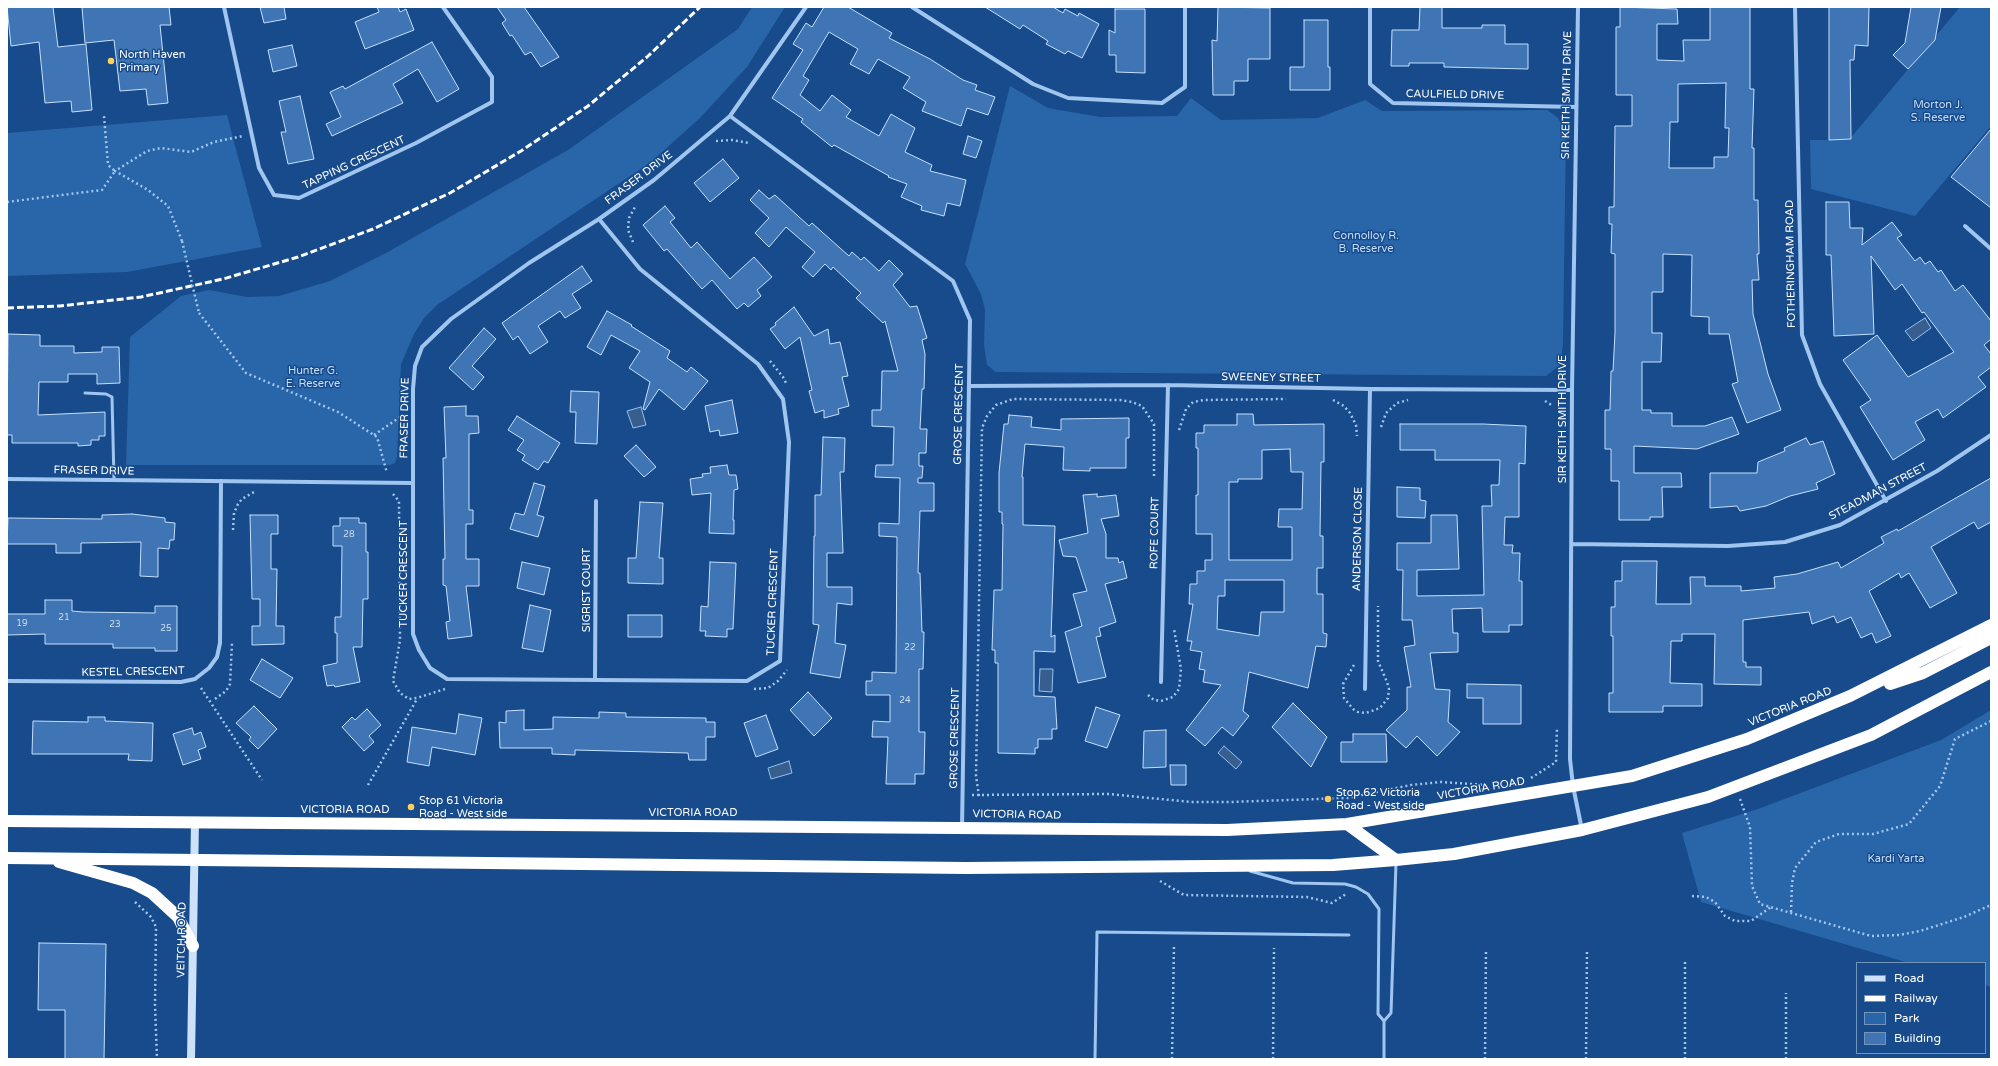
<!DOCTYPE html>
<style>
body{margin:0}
#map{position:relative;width:1998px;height:1066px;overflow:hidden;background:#174b8b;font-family:"Varela Round",sans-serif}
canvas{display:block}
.frame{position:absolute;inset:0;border:8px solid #fff;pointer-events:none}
.legend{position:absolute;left:1856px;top:962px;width:130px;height:92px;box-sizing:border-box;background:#174b8b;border:1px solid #7493b9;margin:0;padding:5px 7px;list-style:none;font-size:12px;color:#fff}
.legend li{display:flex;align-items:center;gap:8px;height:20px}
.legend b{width:20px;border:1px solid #7493b9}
</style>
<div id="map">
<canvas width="1998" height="1066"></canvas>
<div class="frame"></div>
<ul class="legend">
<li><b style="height:5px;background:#cde1fa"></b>Road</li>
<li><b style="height:5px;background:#fff"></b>Railway</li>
<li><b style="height:11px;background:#2965a9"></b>Park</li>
<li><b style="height:11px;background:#3f75b4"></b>Building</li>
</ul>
</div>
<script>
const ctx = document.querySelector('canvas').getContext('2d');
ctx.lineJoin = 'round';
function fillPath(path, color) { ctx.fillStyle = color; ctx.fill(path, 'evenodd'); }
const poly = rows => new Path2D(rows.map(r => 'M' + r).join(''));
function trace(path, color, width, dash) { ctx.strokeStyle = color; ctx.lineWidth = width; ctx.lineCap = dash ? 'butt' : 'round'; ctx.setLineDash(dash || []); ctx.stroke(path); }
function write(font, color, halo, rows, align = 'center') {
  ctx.font = font + ' "Varela Round",sans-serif'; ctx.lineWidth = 3; ctx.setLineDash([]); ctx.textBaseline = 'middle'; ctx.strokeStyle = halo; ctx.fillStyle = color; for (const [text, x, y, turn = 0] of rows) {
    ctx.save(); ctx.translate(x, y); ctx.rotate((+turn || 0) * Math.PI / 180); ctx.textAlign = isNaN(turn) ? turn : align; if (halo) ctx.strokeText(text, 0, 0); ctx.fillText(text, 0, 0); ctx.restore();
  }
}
const green = poly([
 [752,7,785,7,747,67,700,118,651,162,437,305,424,318,414,334,401,364,397,457,395,463,390,465,126,465,130,337,181,296,209,290,247,297,279,296,330,281,386,253,568,150,738,29],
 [1960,7,1991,7,1991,126,1915,216,1811,189,1810,140,1849,140],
 [1010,86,1048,108,1100,117,1177,116,1191,98,1221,120,1318,118,1365,100,1382,111,1547,110,1557,117,1566,130,1563,345,1560,365,1546,376,996,372,987,365,984,345,985,310,981,294,965,264],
 [227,115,262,247,127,272,7,276,7,133],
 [1991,710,1991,987,1985,985,1985,963,1909,963,1701,902,1682,833,1758,809,1941,740]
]);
const water = poly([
 [1925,318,1931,328,1913,341,1905,331,1925,318],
 [641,407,646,425,633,428,627,411,641,407],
 [1040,669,1053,669,1052,692,1039,691,1040,669],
 [1224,746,1242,762,1236,769,1218,753,1224,746],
 [789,761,792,773,771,779,768,768,789,761]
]);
const building = poly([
 [7,7,53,7,58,47,86,44,92,110,72,112,71,101,45,103,39,42,11,46,7,7],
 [82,7,169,7,171,25,160,25,168,103,148,105,146,89,120,91,114,40,85,43,82,7],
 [260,7,284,7,286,19,264,23,260,7],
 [377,7,398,7,400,12,406,9,414,30,365,49,355,22,379,12,377,7],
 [497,7,524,7,559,57,541,67,531,52,525,55,512,35,510,36,502,23,506,20,497,7],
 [824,7,848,7,892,33,889,38,930,59,963,80,977,85,975,90,995,97,988,115,967,108,961,126,922,111,926,102,903,88,910,77,878,59,869,74,850,64,858,49,829,32,803,76,809,80,800,95,820,111,832,95,851,110,846,117,879,136,891,114,915,128,905,152,932,165,930,171,966,180,960,206,947,203,944,216,921,210,922,206,901,197,907,184,888,177,889,176,834,145,832,147,801,122,803,119,772,98,803,50,793,44,806,23,812,27,824,7],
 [985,7,1053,7,1063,13,1065,9,1078,16,1079,13,1099,24,1082,58,1068,51,1065,54,1046,44,1048,41,1023,25,1020,29,985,7],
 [1218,7,1270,8,1270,59,1248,59,1248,81,1234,81,1234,95,1213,95,1212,40,1217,41,1218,7],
 [1420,7,1442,7,1442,28,1482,28,1482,25,1505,25,1505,44,1528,44,1528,69,1444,67,1444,63,1409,63,1409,66,1391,66,1392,30,1419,30,1420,7],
 [1620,7,1677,9,1678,24,1657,24,1657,60,1684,61,1683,40,1710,40,1710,7,1750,7,1750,89,1754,89,1752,148,1754,148,1754,200,1758,200,1759,254,1757,254,1759,280,1752,280,1753,314,1768,374,1781,410,1747,423,1732,384,1738,382,1729,334,1709,334,1709,317,1691,316,1692,255,1663,254,1663,292,1652,292,1652,333,1662,333,1661,362,1642,362,1642,410,1651,410,1651,413,1672,413,1672,426,1705,426,1732,417,1739,434,1697,449,1634,446,1634,473,1681,473,1682,487,1662,487,1663,517,1650,517,1650,520,1619,520,1619,481,1611,481,1611,449,1605,449,1605,410,1610,410,1611,371,1613,371,1615,333,1615,254,1611,253,1612,224,1609,224,1609,207,1614,207,1615,126,1632,126,1632,95,1616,95,1616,27,1620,27,1620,7],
 [1726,83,1725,128,1729,128,1728,157,1714,157,1714,168,1669,168,1670,122,1678,122,1678,84,1726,83],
 [1829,7,1869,7,1868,46,1855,45,1854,60,1850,60,1851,139,1829,140,1829,7],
 [1911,7,1941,7,1935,40,1908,69,1893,55,1905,43,1911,7],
 [1115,9,1145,9,1145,73,1116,72,1116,55,1109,55,1109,30,1115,33,1115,9],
 [1304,20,1328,20,1328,67,1330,67,1330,90,1290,90,1290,67,1304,67,1304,20],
 [432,42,459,89,437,102,418,69,393,84,403,103,332,136,326,124,341,117,330,92,343,86,345,89,432,42],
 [292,45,297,66,273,72,268,50,292,45],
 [300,96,314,159,288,164,281,132,286,132,279,101,300,96],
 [1991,129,1991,208,1951,177,1991,129],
 [968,136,982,141,976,158,963,154,968,136],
 [723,159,739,178,710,202,694,183,723,159],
 [759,190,769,199,775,195,809,226,812,223,849,256,852,252,861,260,864,257,879,271,889,260,903,274,893,285,910,307,917,306,927,338,922,340,925,354,924,389,922,389,920,429,927,429,926,453,919,453,919,466,923,466,922,478,918,478,918,483,934,483,934,511,920,511,918,573,920,573,922,632,924,632,923,669,919,669,919,732,925,732,924,774,915,774,915,784,886,784,888,737,872,737,873,721,890,722,890,695,866,695,866,681,872,681,872,672,896,673,897,537,879,536,879,523,899,524,900,478,875,477,876,465,893,465,894,427,872,426,872,410,881,410,882,371,898,371,885,321,883,323,856,298,861,293,833,267,831,270,825,264,813,277,802,267,815,252,786,227,769,247,755,233,769,218,750,200,759,190],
 [1826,202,1849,202,1850,228,1863,228,1862,245,1892,222,1902,235,1897,238,1915,261,1920,257,1925,264,1930,261,1938,272,1941,270,1955,291,1963,285,1991,321,1991,339,1984,345,1991,354,1991,367,1978,377,1986,387,1943,418,1938,409,1915,422,1925,440,1893,460,1860,407,1871,400,1843,360,1877,335,1908,377,1954,352,1924,312,1922,313,1902,284,1895,290,1871,256,1874,334,1834,336,1831,255,1826,255,1826,202],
 [665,206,675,218,670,222,691,248,697,242,730,279,754,257,772,277,757,290,761,296,748,307,744,303,737,309,712,280,702,289,667,249,664,251,643,225,665,206],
 [582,266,592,281,572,294,581,308,565,318,560,311,538,326,548,342,530,354,518,336,513,340,502,323,582,266],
 [794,307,814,336,828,329,830,344,840,342,848,376,842,377,849,406,838,409,839,414,824,418,824,410,815,413,809,391,812,390,800,337,785,349,770,329,776,325,775,323,794,307],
 [607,311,632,325,631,326,670,351,667,358,687,372,691,367,708,381,684,410,659,389,645,410,643,409,650,382,629,368,640,351,611,335,601,355,587,347,607,311],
 [484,328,496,339,472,366,484,377,473,390,449,368,484,328],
 [8,334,40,335,40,346,74,346,74,353,102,352,102,347,119,347,120,383,97,384,97,374,68,374,68,382,39,382,38,415,105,412,105,436,99,436,99,440,91,440,91,445,78,446,78,443,12,443,12,435,7,435,8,334],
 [571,391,599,392,597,444,575,443,576,412,570,412,571,391],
 [732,400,738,433,720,436,719,430,710,432,705,406,732,400],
 [466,406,466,416,478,416,479,433,469,434,469,510,473,510,473,524,466,524,466,559,479,559,479,586,466,586,472,636,448,639,446,622,450,621,446,586,443,585,443,559,445,559,443,458,446,458,444,407,466,406],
 [1237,414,1253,414,1254,425,1324,424,1324,462,1321,462,1320,536,1323,536,1323,568,1317,568,1317,594,1323,594,1323,633,1327,634,1326,647,1316,646,1308,688,1249,672,1243,711,1249,716,1233,736,1222,727,1205,746,1186,730,1221,685,1203,682,1205,670,1199,669,1202,652,1190,650,1192,641,1187,641,1193,604,1189,604,1190,584,1197,584,1197,571,1205,571,1205,560,1212,560,1212,534,1196,534,1196,495,1198,495,1198,448,1196,448,1196,433,1204,433,1204,425,1237,425,1237,414],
 [1290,449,1291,472,1303,472,1302,509,1279,509,1278,527,1292,527,1292,560,1229,560,1229,482,1238,482,1238,479,1262,479,1262,450,1290,449],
 [1225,580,1284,580,1284,612,1261,612,1259,636,1217,629,1218,596,1225,596,1225,580],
 [1009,415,1032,417,1031,427,1061,430,1061,419,1129,418,1129,438,1126,438,1126,468,1090,468,1090,471,1063,470,1064,447,1025,444,1022,477,1023,477,1023,525,1055,526,1051,637,1055,635,1055,652,1034,651,1034,696,1055,697,1057,729,1052,729,1052,739,1038,739,1038,748,1035,748,1035,754,998,753,998,663,995,663,995,650,992,650,994,590,1002,590,1003,524,1002,524,1002,512,999,512,999,473,1004,424,1008,424,1009,415],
 [517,416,560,443,548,463,544,461,538,470,522,460,525,455,517,450,524,440,508,430,517,416],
 [1400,424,1483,424,1526,426,1525,464,1519,463,1519,517,1505,517,1504,545,1513,545,1512,553,1520,553,1519,581,1522,581,1522,625,1509,625,1509,632,1483,632,1482,608,1452,609,1453,633,1458,633,1458,652,1430,653,1435,689,1450,690,1448,722,1460,732,1437,756,1417,736,1406,748,1386,730,1407,710,1407,687,1411,687,1404,647,1415,645,1412,620,1402,620,1403,570,1397,570,1397,543,1431,543,1431,515,1457,515,1459,569,1417,570,1417,596,1484,595,1482,506,1492,506,1491,485,1499,485,1500,460,1435,460,1435,450,1400,450,1400,424],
 [823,437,845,438,844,472,840,472,843,553,827,553,827,587,852,587,852,605,837,603,835,643,846,645,840,678,810,673,819,625,813,624,814,536,815,536,815,495,821,495,823,437],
 [1806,438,1810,445,1823,441,1835,474,1816,483,1818,489,1790,496,1766,506,1740,511,1737,506,1710,508,1710,473,1757,473,1758,462,1785,451,1784,448,1806,438],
 [636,445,656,467,644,477,624,456,636,445],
 [727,465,729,475,736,475,738,489,734,490,733,520,734,520,734,534,709,533,711,493,692,495,690,479,703,477,702,474,711,473,710,467,727,465],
 [1991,478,1991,522,1978,529,1974,522,1931,547,1957,593,1930,608,1909,573,1901,578,1899,573,1869,591,1891,636,1876,643,1872,633,1861,638,1851,617,1837,623,1834,616,1812,624,1809,612,1743,620,1743,662,1746,662,1746,667,1761,667,1761,685,1714,684,1715,634,1682,634,1682,641,1671,641,1670,683,1702,684,1702,706,1663,706,1663,712,1609,712,1609,693,1613,693,1613,636,1611,636,1611,607,1615,607,1615,581,1622,581,1622,561,1657,561,1656,604,1691,604,1690,577,1705,577,1705,586,1741,586,1741,591,1775,588,1774,577,1797,574,1838,562,1841,568,1884,543,1881,537,1897,529,1898,531,1991,478],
 [534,483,545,486,537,515,544,517,538,537,510,529,515,513,524,515,534,483],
 [1397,487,1420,488,1420,500,1426,501,1425,518,1397,517,1397,487],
 [1097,494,1097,497,1116,495,1119,516,1101,519,1106,534,1106,558,1118,558,1119,563,1123,561,1127,578,1105,584,1116,622,1099,628,1101,636,1096,637,1106,677,1078,683,1065,632,1082,626,1073,594,1087,591,1076,557,1063,556,1059,540,1088,533,1083,495,1097,494],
 [640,502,663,503,659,558,663,558,663,584,628,583,628,558,636,558,640,502],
 [132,514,165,518,165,522,175,523,174,540,170,540,169,549,158,548,158,577,140,576,141,542,81,543,81,553,56,553,56,544,7,544,8,518,102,519,102,515,132,514],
 [250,515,278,515,278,534,271,534,271,569,277,569,276,626,284,626,284,644,252,645,252,626,260,626,260,599,252,599,250,515],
 [340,518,359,518,359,523,366,523,366,552,368,552,368,599,363,599,362,647,353,647,360,682,335,687,334,685,327,686,323,666,337,663,337,633,335,633,335,617,341,617,342,546,333,546,333,526,340,526,340,518],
 [522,562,550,568,544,595,517,588,522,562],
 [710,562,736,563,733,629,727,629,727,637,705,636,706,631,700,631,701,606,708,607,710,562],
 [45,600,72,600,72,611,83,612,155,613,155,606,177,606,177,651,155,651,155,648,113,648,113,644,45,644,45,634,7,635,7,614,45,614,45,600],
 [530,605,551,610,543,652,522,648,530,605],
 [628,615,662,615,662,637,628,637,628,615],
 [262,659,293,678,280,698,250,680,262,659],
 [1467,684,1521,685,1521,724,1483,724,1483,698,1467,698,1467,684],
 [808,692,832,718,814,736,790,710,808,692],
 [1293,703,1327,737,1311,767,1272,727,1293,703],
 [254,706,277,729,258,749,249,740,251,737,236,723,254,706],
 [1096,707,1120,715,1107,748,1085,741,1096,707],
 [367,709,381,725,369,736,374,742,364,751,342,727,352,717,355,720,367,709],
 [524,710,524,730,553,729,553,717,599,718,599,712,626,713,626,717,706,718,706,722,715,722,715,737,706,737,706,760,689,760,688,753,575,750,575,755,552,754,552,748,500,748,499,722,506,723,506,711,524,710],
 [459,714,482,718,475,755,432,747,429,766,407,762,412,727,456,734,459,714],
 [766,715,778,749,756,757,744,723,766,715],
 [88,717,105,717,105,721,153,723,152,761,128,760,129,754,32,754,33,721,88,722,88,717],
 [192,728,194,735,201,732,206,747,198,750,201,759,183,765,173,734,192,728],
 [1166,730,1166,767,1143,768,1144,731,1166,730],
 [1353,734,1386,734,1387,762,1341,762,1341,742,1353,742,1353,734],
 [1170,765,1186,765,1186,785,1171,785,1170,765],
 [39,943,106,944,104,1059,65,1059,65,1010,38,1010,39,943]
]);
const path = poly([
 [716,141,732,140,749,143],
 [7,202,102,190,115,171,108,165,104,116],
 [182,241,168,206,148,190,115,171,147,151,161,148,191,152,214,142,243,136],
 [633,242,628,230,629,218,635,207],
 [199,313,246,373,338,412,377,437,387,473],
 [770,361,783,377,786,383],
 [1333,400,1344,406,1350,413,1356,425,1357,436],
 [1545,401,1553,406],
 [1381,427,1386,413,1397,403,1408,400],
 [1179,430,1186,409,1193,402,1204,400,1286,399],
 [374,435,403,415],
 [393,494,399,501,400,640,393,681,400,693,409,699,417,698,445,689],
 [233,530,234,513,238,504,242,499,254,492],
 [1354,665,1343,684,1344,698,1353,709,1358,712,1366,713,1380,708,1388,698,1389,689,1387,682,1378,661,1378,606],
 [201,688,262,780],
 [754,689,768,688,778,681,787,670],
 [1148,695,1154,700,1161,701,1173,697,1179,689,1181,669,1174,629],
 [215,699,226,691,230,684,232,643],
 [1531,778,1556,762,1557,728],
 [368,785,417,699],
 [972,795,1109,794,1191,802,1230,802,1347,798,1411,785,1441,782,1487,785],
 [979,796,976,776,982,428,987,416,996,405,1013,399,1120,400,1132,402,1142,406,1154,424,1154,478],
 [1740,799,1750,827,1752,886,1760,904,1871,936,1899,935,1920,931,1964,917,1991,905],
 [1160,881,1184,895,1307,897,1332,903,1346,894],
 [1692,896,1706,897,1715,902,1725,916,1735,921,1751,921,1771,907],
 [135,902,151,917,156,927,155,1004,157,1059],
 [1791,912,1792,883,1795,868,1816,842,1839,834,1873,834,1909,824,1940,786,1955,739,1991,721],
 [1172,1059,1174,945],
 [1273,1059,1274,948],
 [1485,1059,1486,949],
 [1586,1059,1587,949],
 [1685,1059,1685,962],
 [1786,1059,1786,993]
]);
const lane = poly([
 [85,393,106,394,112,397,114,480],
 [1250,871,1293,883,1345,884,1356,887,1368,894,1379,909,1378,1014,1384,1021,1384,1059],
 [1384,1021,1391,1013,1396,863],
 [1095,1059,1097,932,1349,935]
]);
const street = poly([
 [224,7,259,168,274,195,299,198,416,143,492,102,492,77,443,7],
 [912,7,1033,84,1068,98,1162,103,1185,87,1185,7],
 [1370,7,1370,84,1393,103,1576,107],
 [1578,7,1572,390,1570,759,1573,786,1582,830],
 [1795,7,1802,335,1820,384,1886,501],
 [730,116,953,281,970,320,962,828],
 [599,219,640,269,758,364,783,399,789,442,780,661,747,681,447,679,430,668,419,650,413,634,413,389,415,366,422,347,451,319,529,263,599,219,654,180,730,116,806,7],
 [1965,226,1991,249],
 [969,386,1168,385,1370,389,1572,390],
 [7,479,413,483],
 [1572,544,1728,546,1785,542,1840,525,1937,471,1991,435],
 [595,679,596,501],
 [7,681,181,682,195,679,209,668,217,657,220,643,221,481],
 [1161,682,1168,385],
 [1365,689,1370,389]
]);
const secondary = poly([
 [191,1059,195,821]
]);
const highway = poly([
 [1890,684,1923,673,1991,638],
 [7,821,1227,830,1347,824,1632,776,1747,739,1850,696,1991,625],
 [1347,824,1396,860],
 [7,858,966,868,1333,865,1396,860,1454,854,1582,830,1708,797,1871,735,1991,672],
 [59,862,133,883,152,893,178,917,193,946]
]);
const rail = poly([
 [7,308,60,306,141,297,223,279,298,257,373,229,450,193,521,151,588,106,647,57,700,7]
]);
const pathBridge = poly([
 [182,241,199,313]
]);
const markers = [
 [111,61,4,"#ffce5d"],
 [1328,799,4,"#ffce5d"],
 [411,807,4,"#ffce5d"]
];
const numberNames = [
 ["28",349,535],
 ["21",64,618],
 ["19",22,624],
 ["23",115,625],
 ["25",166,629],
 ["22",910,648],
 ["24",905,701]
];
const poiNames = [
 ["North Haven",119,55],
 ["Primary",119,68],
 ["Stop 62 Victoria",1336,793],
 ["Road - West side",1336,806],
 ["Stop 61 Victoria",419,801],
 ["Road - West side",419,814]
];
const streetNames = [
 ["CAULFIELD DRIVE",1455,95,1],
 ["SIR KEITH SMITH DRIVE",1567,95,-89],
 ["TAPPING CRESCENT",354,163,-25],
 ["FRASER DRIVE",639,178,-37],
 ["FOTHERINGHAM ROAD",1791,264,-91],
 ["SWEENEY STREET",1271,378,1],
 ["GROSE CRESCENT",959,414,-89],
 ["FRASER DRIVE",405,418,-89],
 ["SIR KEITH SMITH DRIVE",1563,419,-90],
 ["FRASER DRIVE",94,471,1],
 ["STEADMAN STREET",1878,492,-28],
 ["ROFE COURT",1155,533,-89],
 ["ANDERSON CLOSE",1358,539,-89],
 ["TUCKER CRESCENT",404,574,-90],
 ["SIGRIST COURT",587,590,-90],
 ["TUCKER CRESCENT",773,602,-88],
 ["KESTEL CRESCENT",133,672,-1],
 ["VICTORIA ROAD",1790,707,-22],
 ["GROSE CRESCENT",955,738,-89],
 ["VICTORIA ROAD",1481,789,-10],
 ["VICTORIA ROAD",345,810],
 ["VICTORIA ROAD",693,813],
 ["VICTORIA ROAD",1017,815,1],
 ["VEITCH ROAD",182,940,-89]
];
const parkNames = [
 ["Morton J.",1938,105],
 ["S. Reserve",1938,118],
 ["Connolloy R.",1366,236],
 ["B. Reserve",1366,249],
 ["Hunter G.",313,371],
 ["E. Reserve",313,384],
 ["Kardi Yarta",1896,859]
];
fillPath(green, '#2965a9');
fillPath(water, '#385e8d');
trace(water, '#92c0f1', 1);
fillPath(building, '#3f75b4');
trace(building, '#c6dffb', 1);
trace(path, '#a0c5ef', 2.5, [2, 3]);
trace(lane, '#a0c5ef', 3);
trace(street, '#a0c5ef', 4);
trace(secondary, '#cde1fa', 8);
trace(highway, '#fff', 12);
trace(rail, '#fff', 3, [7, 3]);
trace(pathBridge, '#a0c5ef', 2.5, [2, 3]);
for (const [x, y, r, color] of markers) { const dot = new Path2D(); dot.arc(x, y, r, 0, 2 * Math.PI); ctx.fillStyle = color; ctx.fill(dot); trace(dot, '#174b8b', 1.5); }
write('9px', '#cfdcec', null, numberNames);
write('11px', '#fff', '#174b8b', poiNames, 'left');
write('11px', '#fff', '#174b8b', streetNames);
write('11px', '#c6dffb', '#174b8b', parkNames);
</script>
